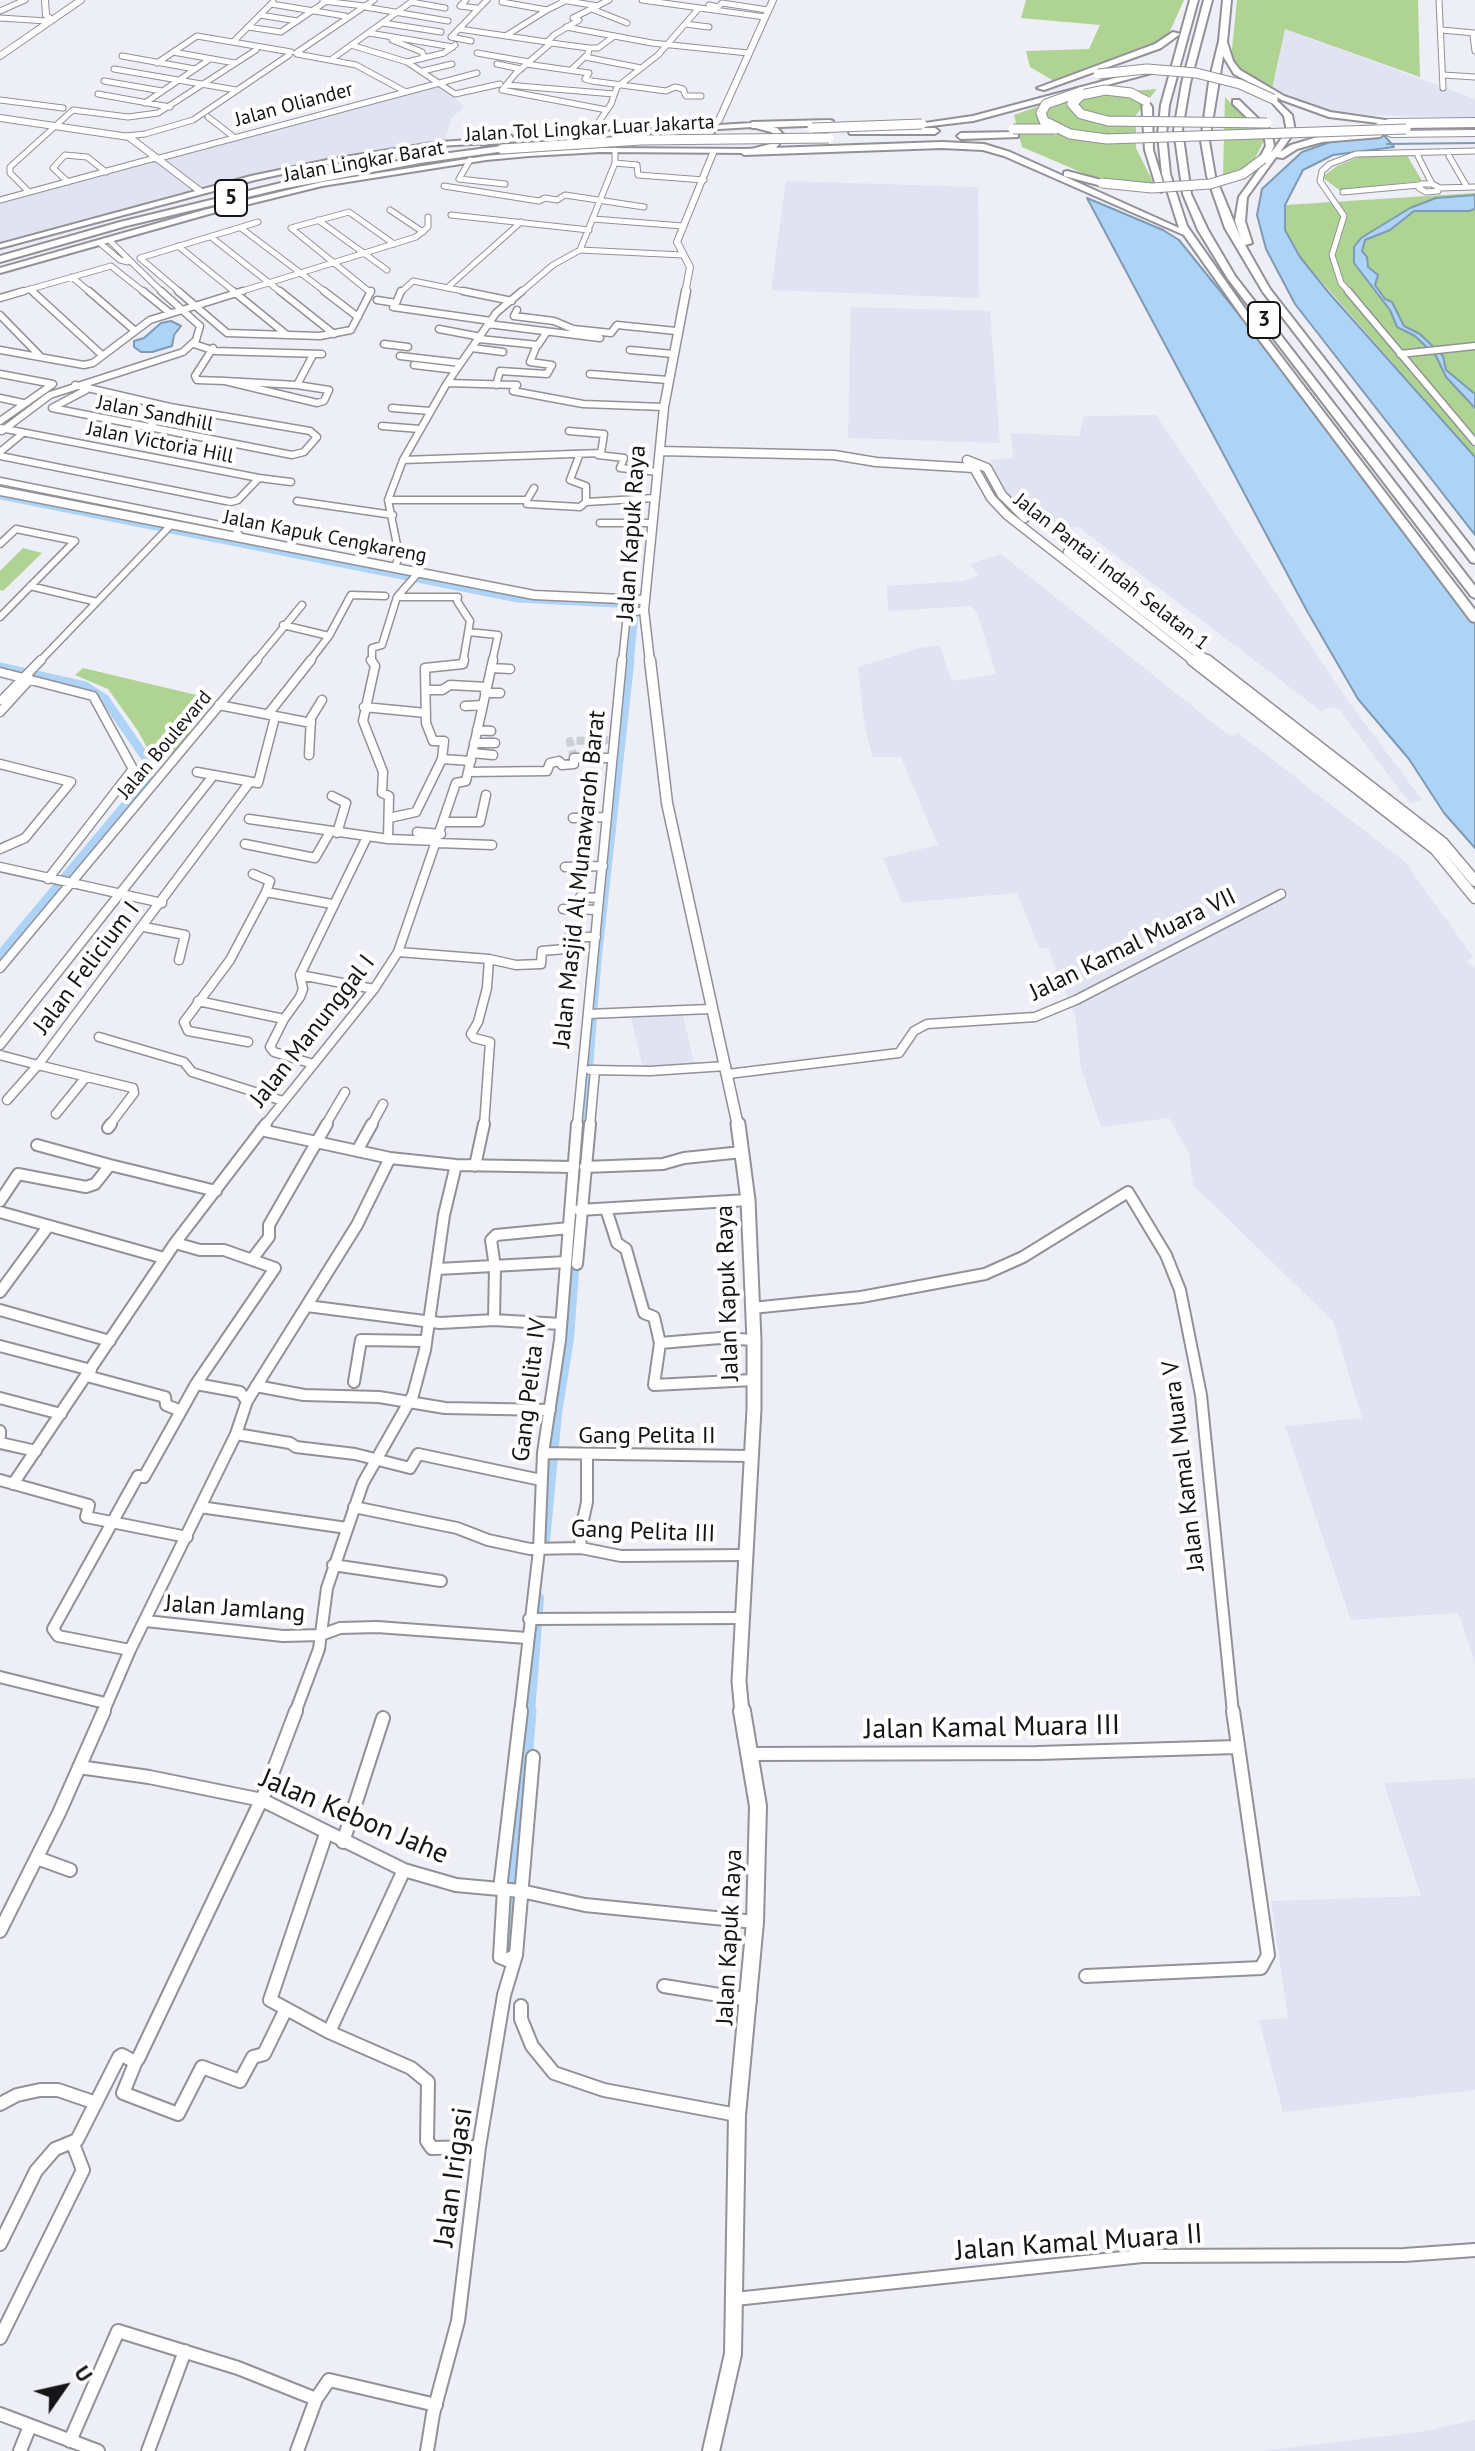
<!DOCTYPE html>
<html>
<head>
<meta charset="utf-8">
<style>
	body { margin:0 }
	#map { position:relative; width:1475px; height:2451px; overflow:hidden; background:#eeeef6; font-family:"PT Sans",sans-serif }
	canvas { display:block }
	.north { position:absolute; left:24px; top:2347px; width:80px; height:80px; -webkit-text-stroke:6px #fff; paint-order:stroke; rotate:56deg; font-size:22px; font-weight:700; line-height:32px; text-align:center; color:#141517 }
	.north::after { content:''; display:block; margin:auto; width:28px; height:36px; background:#141517; clip-path:polygon(50% 0,100% 100%,50% 72%,0 100%) }
</style>
</head>
<body>
<div id="map">
<canvas width="1475" height="2451"></canvas>
<div class="north">U</div>
</div>
<script>
const ctx = document.querySelector('canvas').getContext('2d');
ctx.lineJoin = 'round';
function fillPath(path, color) { ctx.fillStyle = color; ctx.fill(path, 'evenodd'); }
const poly = rows => new Path2D(rows.map(r => 'M' + r).join(''));
function trace(path, color, width, dash) { ctx.strokeStyle = color; ctx.lineWidth = width; ctx.lineCap = dash ? 'butt' : 'round'; ctx.setLineDash(dash || []); ctx.stroke(path); }
function drawText(font, color, halo, rows, align = 'center') {
  ctx.font = font + ' "PT Sans",sans-serif'; ctx.lineWidth = 8; ctx.setLineDash([]); ctx.textBaseline = 'middle'; ctx.strokeStyle = halo; ctx.fillStyle = color; for (const [text, x, y, turn = 0] of rows) {
    ctx.save(); ctx.translate(x, y); ctx.rotate((+turn || 0) * Math.PI / 180); ctx.textAlign = isNaN(turn) ? turn : align; if (halo) ctx.strokeText(text, 0, 0); ctx.fillText(text, 0, 0); ctx.restore();
  }
}
fillPath(poly([
	[1285,29,1475,99,1475,118,1336,114,1272,89],
	[438,86,465,106,452,118,445,140,333,158,272,171,176,194,0,244,0,202],
	[786,181,978,187,979,298,771,290],
	[851,307,990,311,1000,443,848,438],
	[1156,415,1348,701,1422,800,1410,803,1339,709,1331,707,1321,711,1077,526,1052,532,1012,501,990,460,1013,458,1011,433,1079,436,1084,416],
	[1001,554,1231,737,1238,733,1405,862,1473,957,1467,961,1475,968,1475,1662,1458,1613,1351,1620,1285,1426,1362,1418,1333,1321,1193,1185,1189,1153,1169,1118,1101,1127,1081,1068,1075,1016,1048,948,1039,948,1017,893,902,903,883,858,938,845,901,757,873,757,865,728,858,667,923,647,940,646,952,681,996,674,977,612,971,606,888,611,887,586,964,581,979,575,969,564],
	[682,1011,694,1063,643,1068,631,1018],
	[1475,1778,1475,2090,1283,2112,1259,2020,1288,2018,1271,1901,1421,1896,1384,1783],
	[1475,2420,1475,2451,1263,2451,1426,2431]
]), '#e2e3f2');
fillPath(poly([
	[1026,0,1184,0,1166,40,1054,81,1030,67,1026,51,1089,49,1100,25,1021,18],
	[1237,0,1418,0,1420,77,1285,29,1272,89,1241,71,1231,58],
	[1157,89,1136,115,1136,148,1155,186,1090,176,1022,147,1014,115,1070,95],
	[1225,97,1265,138,1252,165,1223,176],
	[1404,150,1422,181,1339,190,1322,177,1337,166,1359,157],
	[1475,193,1475,457,1300,257,1285,230,1284,217,1285,205],
	[23,548,42,553,3,591,0,590,0,571],
	[83,668,213,699,205,713,198,714,185,730,191,732,172,755,167,751,151,755,138,731,108,689,75,675]
]), '#aed393');
const water = poly([
	[1384,135,1394,147,1333,155,1303,170,1285,205,1285,230,1300,257,1329,293,1475,457,1475,535,1295,304,1266,249,1257,215,1262,189,1302,152,1336,140,1384,135],
	[1475,195,1475,209,1469,211,1414,211,1390,230,1365,240,1362,251,1367,257,1368,267,1378,275,1375,285,1385,299,1392,302,1404,326,1420,334,1443,356,1446,370,1475,394,1475,408,1446,377,1436,356,1415,336,1397,327,1390,310,1354,263,1354,247,1361,238,1410,208,1436,198,1475,195],
	[1087,198,1163,230,1179,240,1287,374,1475,621,1475,848,1444,813,1409,759,1358,699,1307,611,1087,198],
	[171,321,181,326,174,335,172,346,152,352,141,352,134,347,134,341,144,338,161,323,171,321]
]);
fillPath(water, '#add3f6');
trace(water, '#7f9ab3', 2);
trace(poly([
	[1387,144,1475,143]
]), '#7f9ab3', 2);
trace(poly([
	[0,496,518,599,636,605,630,662]
]), '#add3f6', 7);
trace(poly([
	[0,667,85,686,105,699,147,760,148,778,0,955],
	[584,1126,597,960,630,660]
]), '#add3f6', 9);
trace(poly([
	[544,1541,556,1413,568,1338,584,1124],
	[529,1713,538,1598]
]), '#add3f6', 12);
trace(poly([
	[509,1956,529,1711]
]), '#add3f6', 15);
trace(poly([
	[574,758,570,741,613,740]
]), '#cdcdd5', 8, [8, 4]);
const streetFar4 = poly([
	[466,0,460,6,476,8],
	[562,0,598,6],
	[642,0,765,17],
	[1439,0,1443,88],
	[323,1,364,6],
	[411,2,445,8],
	[502,2,547,10,565,1],
	[271,4,345,16],
	[709,5,718,7,722,3,768,10],
	[365,7,448,21],
	[592,9,627,23],
	[0,11,25,0],
	[260,15,297,21],
	[0,18,47,21],
	[383,23,441,32],
	[685,24,709,27],
	[248,27,281,32,328,0],
	[566,27,652,43,748,53],
	[459,29,547,42],
	[1441,30,1475,33],
	[369,33,453,47],
	[507,35,547,10],
	[1473,36,1475,51],
	[392,40,422,52,424,58],
	[471,41,451,37,487,0],
	[233,42,273,2],
	[551,43,589,48],
	[351,45,407,62,455,94,500,84],
	[173,52,235,63],
	[296,53,374,0],
	[477,53,529,62],
	[297,54,356,65,406,92],
	[122,56,195,69],
	[585,57,641,68],
	[332,59,414,0],
	[407,62,444,53,455,45],
	[157,63,197,36,291,52],
	[497,64,521,69],
	[526,64,589,73,585,79,592,81,666,91,675,87,683,89,686,96,701,96],
	[114,69,236,90],
	[572,69,588,54,589,48,598,48,613,37],
	[423,71,452,64],
	[1443,75,1475,77],
	[104,81,162,91],
	[507,85,614,94],
	[98,94,170,107],
	[0,100,63,108],
	[145,103,210,59],
	[607,110,502,90,516,73,551,43,547,42,554,35,579,20,573,18,609,0],
	[208,117,235,138],
	[591,133,611,104,617,87,658,55,699,8],
	[126,136,145,134,193,120,289,55],
	[1418,156,1432,184],
	[1449,156,1467,187],
	[156,159,477,73],
	[470,160,459,179,505,184],
	[615,163,637,165,638,175,704,180],
	[68,182,53,168,65,155,87,157,106,172],
	[1421,184,1432,184,1438,187,1438,191,1426,192,1419,188,1421,184],
	[444,186,539,201,545,198,557,200,565,195,644,207],
	[1439,188,1475,187],
	[29,192,10,173,10,167,73,110,128,117,158,113,256,50],
	[1343,192,1419,185],
	[0,200,155,158],
	[390,210,423,232],
	[451,215,589,230],
	[593,219,683,226],
	[318,220,387,270],
	[241,228,327,293],
	[211,237,282,293],
	[109,240,163,293],
	[100,243,120,260,128,262],
	[178,246,236,293],
	[580,250,683,255],
	[72,277,91,293],
	[447,288,521,222],
	[30,289,34,293],
	[17,293,111,266,145,293],
	[181,293,140,258,258,222],
	[236,293,416,237,428,227,428,217],
	[371,293,291,228,349,212,394,244],
	[400,293,413,281,473,293],
	[520,293,553,265,580,250,615,163,615,150],
	[1350,293,1341,283,1332,255,1344,216,1320,181,1322,171,1330,164,1356,154,1475,151]
]);
const streetFar3 = poly([
	[32,291,102,355],
	[89,291,134,330],
	[143,291,170,313],
	[178,291,227,333,320,336,351,330,371,291],
	[233,291,287,335],
	[280,291,334,334],
	[324,291,358,317],
	[463,291,512,301],
	[1348,291,1475,442],
	[0,298,24,291],
	[377,300,396,303,393,307,491,321],
	[396,303,401,291],
	[517,310,514,316,554,321,573,329,611,333,617,325,676,331],
	[0,315,41,357],
	[488,324,600,338],
	[439,329,481,337],
	[479,339,538,345,546,333],
	[194,344,215,351,322,354],
	[384,344,408,347],
	[213,348,195,376,197,380,225,381],
	[472,348,503,352],
	[0,350,84,365,93,363,150,320,243,291],
	[630,350,673,354],
	[1400,354,1475,346],
	[400,356,461,363],
	[414,365,456,370],
	[0,374,53,384,0,421],
	[590,374,668,380],
	[225,381,297,385,329,390,324,401,317,403,225,381],
	[447,383,517,385,513,391,583,404,664,407],
	[75,385,170,407,310,431,317,437,304,452,292,455,52,408,86,390],
	[297,385,313,355],
	[496,385,500,371,547,374,552,365,530,362,537,345],
	[0,398,23,403],
	[392,408,430,411],
	[382,426,420,429],
	[0,428,259,478,238,500,231,502,0,456],
	[147,429,170,407],
	[2,431,50,395,183,352,196,340,200,326,161,291],
	[0,452,23,433],
	[598,455,624,458,620,468,658,472],
	[579,456,570,480,586,486,586,502],
	[403,460,601,453,604,434,569,431],
	[259,478,291,482],
	[0,481,235,528,241,538],
	[388,500,527,500,527,504,580,507,586,502,655,498],
	[527,500,534,488],
	[297,501,393,515],
	[600,523,652,523],
	[0,544,16,529,75,541],
	[395,568,399,555,388,500,403,460,447,383,496,313,522,291],
	[30,586,97,602],
	[397,597,418,573],
	[458,597,457,601,470,621,463,662],
	[0,617,75,541],
	[283,625,329,636,309,662],
	[468,632,498,635,492,662],
	[329,636,351,595,385,596],
	[39,662,170,526],
	[255,662,302,605],
	[372,662,372,648,382,645,397,597,458,597],
	[622,662,627,614,644,610]
]);
const streetFar2 = poly([
	[491,668,510,669],
	[0,672,93,696,133,769,48,879],
	[426,690,442,690,450,685,487,687],
	[485,693,500,693],
	[2,700,41,660],
	[219,705,311,723],
	[465,706,483,705],
	[364,707,426,713],
	[0,712,30,679],
	[269,713,311,660],
	[477,730,491,731],
	[474,743,495,743],
	[472,753,493,755],
	[309,755,311,718,322,700],
	[442,759,471,761],
	[0,764,71,782,25,838,0,849],
	[197,772,258,783,275,717],
	[468,772,547,771,550,763,559,761,562,765,574,764,574,758,611,758],
	[332,796,346,803,337,833],
	[389,818,416,812,442,759,444,741,433,741,426,723,425,668,463,664,464,660],
	[573,818,607,817],
	[249,819,388,839,389,796,382,793,383,772,363,721,375,666,371,660],
	[444,822,480,822,486,795],
	[417,832,441,834],
	[388,839,438,841],
	[438,843,492,845],
	[245,844,315,858,330,832],
	[0,867,162,903],
	[565,867,603,866],
	[253,874,270,881,266,892],
	[580,897,599,898],
	[563,909,598,910],
	[144,927,185,935,179,960],
	[398,952,489,959,487,988,478,1022,471,1034,474,1038,490,1042,484,1126],
	[489,959,516,965,541,964,542,951,565,949,569,937,596,937],
	[0,968,257,660],
	[300,975,367,837],
	[300,975,303,989,300,997,284,1019,270,1047,274,1052,313,1064],
	[300,975,374,989],
	[198,1001,284,1019],
	[588,1014,710,1009],
	[99,1037,184,1062,192,1072,283,1101],
	[248,1042,188,1031,184,1022,230,960,266,892,332,904],
	[0,1045,213,776],
	[0,1055,38,1065,249,783],
	[590,1070,650,1071,726,1066],
	[728,1074,899,1053,914,1031,927,1024,1035,1017,1076,1000,1281,894],
	[7,1100,38,1065,133,1088,134,1093,109,1126],
	[56,1114,86,1077],
	[264,1126,374,989,398,952,456,783,466,781,493,660],
	[325,1126,345,1092],
	[371,1126,383,1104],
	[577,1126,622,660],
	[590,1126,595,1070]
]);
const streetFar1 = poly([
	[108,1128,111,1124],
	[261,1130,390,1158,456,1165,574,1167],
	[37,1145,110,1165],
	[357,1151,372,1124],
	[475,1166,484,1124],
	[585,1167,663,1164,684,1158,742,1152],
	[0,1201,18,1174,86,1187,95,1184,110,1165,216,1191],
	[606,1209,617,1243,626,1249,644,1313,654,1317,660,1343,654,1385,753,1380],
	[579,1210,748,1200],
	[0,1212,164,1258],
	[175,1243,200,1250,224,1250,275,1268,196,1384],
	[253,1258,269,1237,269,1225,327,1124],
	[577,1264,590,1124],
	[438,1269,566,1262],
	[0,1292,47,1228],
	[307,1306,440,1323,494,1320,561,1324],
	[752,1308,861,1297,985,1274,1023,1257,1128,1192,1166,1255,1180,1290,1201,1395,1233,1713],
	[0,1310,110,1341],
	[494,1320,495,1267,491,1240,496,1235,569,1228],
	[660,1343,720,1338,754,1340],
	[0,1346,91,1370],
	[87,1376,165,1397,166,1405,181,1411,196,1384,240,1392,247,1401],
	[354,1382,361,1340,426,1341],
	[256,1386,304,1395,379,1397,445,1408,550,1410],
	[0,1398,61,1414],
	[0,1431,0,1436],
	[236,1434,290,1443,296,1447,355,1454,410,1468,418,1454,541,1480],
	[0,1443,36,1451],
	[543,1453,750,1456],
	[0,1480,89,1505,86,1517,187,1537],
	[13,1484,175,1243,266,1124],
	[200,1507,347,1528],
	[354,1507,457,1528,488,1540,530,1549,581,1548,621,1556,746,1555],
	[581,1548,580,1534,587,1502,587,1456],
	[333,1565,441,1581],
	[529,1619,742,1618],
	[146,1621,283,1636,321,1635,340,1628,377,1627,527,1638],
	[130,1650,58,1636,53,1629,138,1476,144,1477,181,1411],
	[0,1677,105,1703],
	[103,1713,130,1650,236,1434,247,1401,357,1225,390,1158],
	[295,1713,319,1649,327,1588,363,1483,413,1395,425,1350,444,1215,456,1165],
	[520,1713,539,1550,543,1453,560,1340,577,1124]
]);
const street = poly([
	[749,1754,1038,1753,1237,1747],
	[79,1767,149,1777,262,1800,404,1870,456,1885,521,1891,585,1905,755,1922],
	[326,1834,270,2000,329,2032,411,2068,428,2082,427,2141,432,2148,479,2147],
	[343,1842,383,1718],
	[37,1858,70,1870],
	[500,1889,521,1711],
	[504,1889,500,1957,507,1960,516,1955],
	[0,1931,59,1813,104,1711],
	[1086,1976,1261,1968,1268,1955,1233,1711],
	[664,1986,750,2000],
	[521,2006,521,2019,532,2046,554,2073,604,2090,737,2115],
	[329,2032,404,1870],
	[136,2061,123,2093,178,2114,202,2067,240,2081,253,2057,264,2054,286,2009],
	[0,2104,17,2095,40,2090,58,2090,96,2103],
	[0,2244,36,2171,55,2149,77,2140,119,2057,122,2055,133,2061,138,2059,266,1790,296,1711],
	[735,2299,1142,2256,1404,2255,1475,2250],
	[0,2338,83,2170,73,2144],
	[0,2414,98,2451],
	[70,2441,118,2331,238,2368,316,2399],
	[20,2451,30,2426],
	[148,2451,185,2351],
	[297,2451,316,2399,329,2380,436,2405],
	[427,2451,433,2414,458,2321,479,2147,504,1995,516,1955,533,1757]
]);
const secondaryFar4 = poly([
	[45,0,46,15,50,19],
	[0,56,81,0],
	[0,118,129,137,200,191],
	[1475,121,1389,122,1376,127,1392,134,1475,133],
	[712,126,719,120,773,0],
	[685,293,690,267,677,242,713,153]
]);
const secondaryFar3 = poly([
	[660,451,834,455,876,462,974,468,991,498,1007,515,1195,662],
	[967,460,987,468,1002,495,1025,518],
	[0,491,534,595,644,600],
	[1068,552,1209,662],
	[650,662,644,610,664,407,686,291]
]);
const secondaryFar2 = poly([
	[650,660,667,803,738,1126],
	[1192,660,1435,849,1475,898],
	[1207,660,1443,843,1475,881]
]);
const secondaryFar1 = poly([
	[738,1124,748,1200,754,1340,754,1409,739,1681,742,1713]
]);
const secondary = poly([
	[711,2451,733,2354,737,2115,755,1922,758,1806,742,1711]
]);
const primary = poly([
	[752,123,777,128,785,136,776,148,752,153,600,152,529,156,486,160,322,186,209,214,0,273,0,268,204,210,322,182,486,156,529,152,600,148,752,149,770,144,777,136,771,132,752,127,439,146,332,163,255,180,0,248,0,244,251,176,332,159,439,142,752,123]
]);
const highway = poly([
	[1190,0,1198,0,1169,105,1166,135,1170,174,1187,226,1248,313,1475,610,1475,622,1471,621,1242,317,1184,235,1004,156,983,150,942,148,744,155,740,152,744,149,942,142,984,144,1010,152,1179,228,1162,174,1158,135,1161,105,1190,0],
	[1204,0,1212,0,1190,83,1182,130,1191,194,1208,230,1235,276,1475,586,1475,598,1471,596,1228,279,1198,230,1183,194,1174,130,1182,83,1204,0],
	[1223,0,1231,0,1227,42,1233,61,1240,70,1284,96,1330,112,1399,122,1395,125,1329,117,1282,100,1234,74,1223,56,1209,141,1215,176,1241,239,1235,221,1239,197,1265,161,1259,159,1266,146,1264,134,1233,104,1233,100,1239,100,1271,131,1274,146,1271,153,1287,131,1284,116,1269,99,1273,97,1292,115,1295,131,1280,152,1291,145,1321,136,1380,131,1384,134,1380,137,1322,142,1297,149,1283,158,1276,157,1247,197,1245,221,1252,243,1245,245,1270,289,1475,552,1475,563,1471,562,1263,292,1225,228,1207,176,1201,141,1209,82,1219,41,1223,0],
	[1173,32,1180,34,1161,48,1044,90,1037,88,1155,44,1173,32],
	[1156,67,1159,71,973,121,922,127,918,124,973,116,1156,67],
	[1146,99,1152,107,1153,150,1165,189,1161,192,1157,189,1145,150,1142,101,1146,99],
	[830,120,833,121,833,125,752,128,748,125,752,122,830,120],
	[1475,121,1475,127,1404,128,1400,125,1404,122,1475,121],
	[853,129,935,128,939,131,935,134,850,134,849,132,853,129],
	[658,131,710,130,714,133,710,136,655,136,654,134,658,131],
	[1015,132,1018,133,1018,137,961,139,957,136,961,133,1015,132],
	[509,135,512,136,512,140,482,145,478,142,509,135],
	[502,146,505,147,505,151,420,163,281,189,126,226,0,262,0,256,120,222,281,183,420,157,502,146],
	[1067,171,1105,181,1106,183,1102,186,1064,176,1064,172,1067,171]
]);
trace(streetFar4, '#919198', 7);
trace(streetFar3, '#919198', 9);
trace(streetFar2, '#919198', 11);
trace(streetFar1, '#919198', 14);
trace(street, '#919198', 16);
trace(secondaryFar4, '#919198', 8);
trace(secondaryFar3, '#919198', 11);
trace(secondaryFar2, '#919198', 13);
trace(secondaryFar1, '#919198', 17);
trace(secondary, '#919198', 20);
trace(primary, '#919198', 4);
trace(highway, '#919198', 4);
trace(streetFar4, '#fff', 5);
trace(streetFar3, '#fff', 6);
trace(streetFar2, '#fff', 8);
trace(streetFar1, '#fff', 10);
trace(street, '#fff', 12);
trace(secondaryFar4, '#fff', 6);
trace(secondaryFar3, '#fff', 8);
trace(secondaryFar2, '#fff', 10);
trace(secondaryFar1, '#fff', 13);
trace(secondary, '#fff', 16);
fillPath(primary, '#fff');
fillPath(highway, '#fff');
const highwayBridge = poly([
	[1098,74,1147,69,1196,73,1240,84,1273,99],
	[1080,92,1046,104,1041,113,1044,121,1070,134,1107,139,1406,129],
	[1146,101,1131,93,1105,90,1081,95,1072,104,1081,114,1108,121,1267,123],
	[812,128,922,124],
	[1013,129,1055,129],
	[502,149,641,140,829,138],
	[1102,183,1152,188,1210,184,1243,174,1263,159]
]);
trace(highwayBridge, '#919198', 11, []);
trace(highwayBridge, '#fff', 9);
drawText('20px', '#141517', '#fff', [
	["Jalan Oliander",294,105,-15],
	["Jalan Tol Lingkar Luar Jakarta",590,129,-3],
	["Jalan Lingkar Barat",364,162,-10],
	["Jalan Sandhill",155,414,11],
	["Jalan Victoria Hill",160,443,11],
	["Jalan Kapuk Cengkareng",325,537,11],
	["Jalan Pantai Indah Selatan 1",1111,572,38],
	["Jalan Boulevard",165,745,-50]
]);
for (const [x, y, w] of [
	[231,198,32],
	[1264,320,32]
]) { const box = new Path2D(); box.roundRect(x - w / 2, y - 18, w, 36, 6); ctx.fillStyle = '#fff'; ctx.fill(box); trace(box, '#141517', 2); }
drawText('bold 22px', '#141517', null, [
	["5",231,198],
	["3",1264,320]
]);
drawText('24px', '#141517', '#fff', [
	["Jalan Kapuk Raya",632,533,-86],
	["Jalan Masjid Al Munawaroh Barat",580,879,-84],
	["Jalan Kamal Muara VII",1133,945,-26],
	["Jalan Felicium I",87,968,-53],
	["Jalan Manunggal I",313,1031,-52],
	["Jalan Kapuk Raya",728,1293,-92],
	["Gang Pelita IV",530,1390,-83],
	["Gang Pelita II",647,1436],
	["Jalan Kamal Muara V",1184,1466,-97],
	["Gang Pelita III",643,1532,2],
	["Jalan Jamlang",235,1609,4],
	["Jalan Kapuk Raya",730,1937,-87]
]);
drawText('28px', '#141517', '#fff', [
	["Jalan Kamal Muara III",992,1728,-1],
	["Jalan Kebon Jahe",354,1817,23],
	["Jalan Irigasi",454,2177,-82],
	["Jalan Kamal Muara II",1079,2243,-4]
]);
</script>
</body>
</html>
